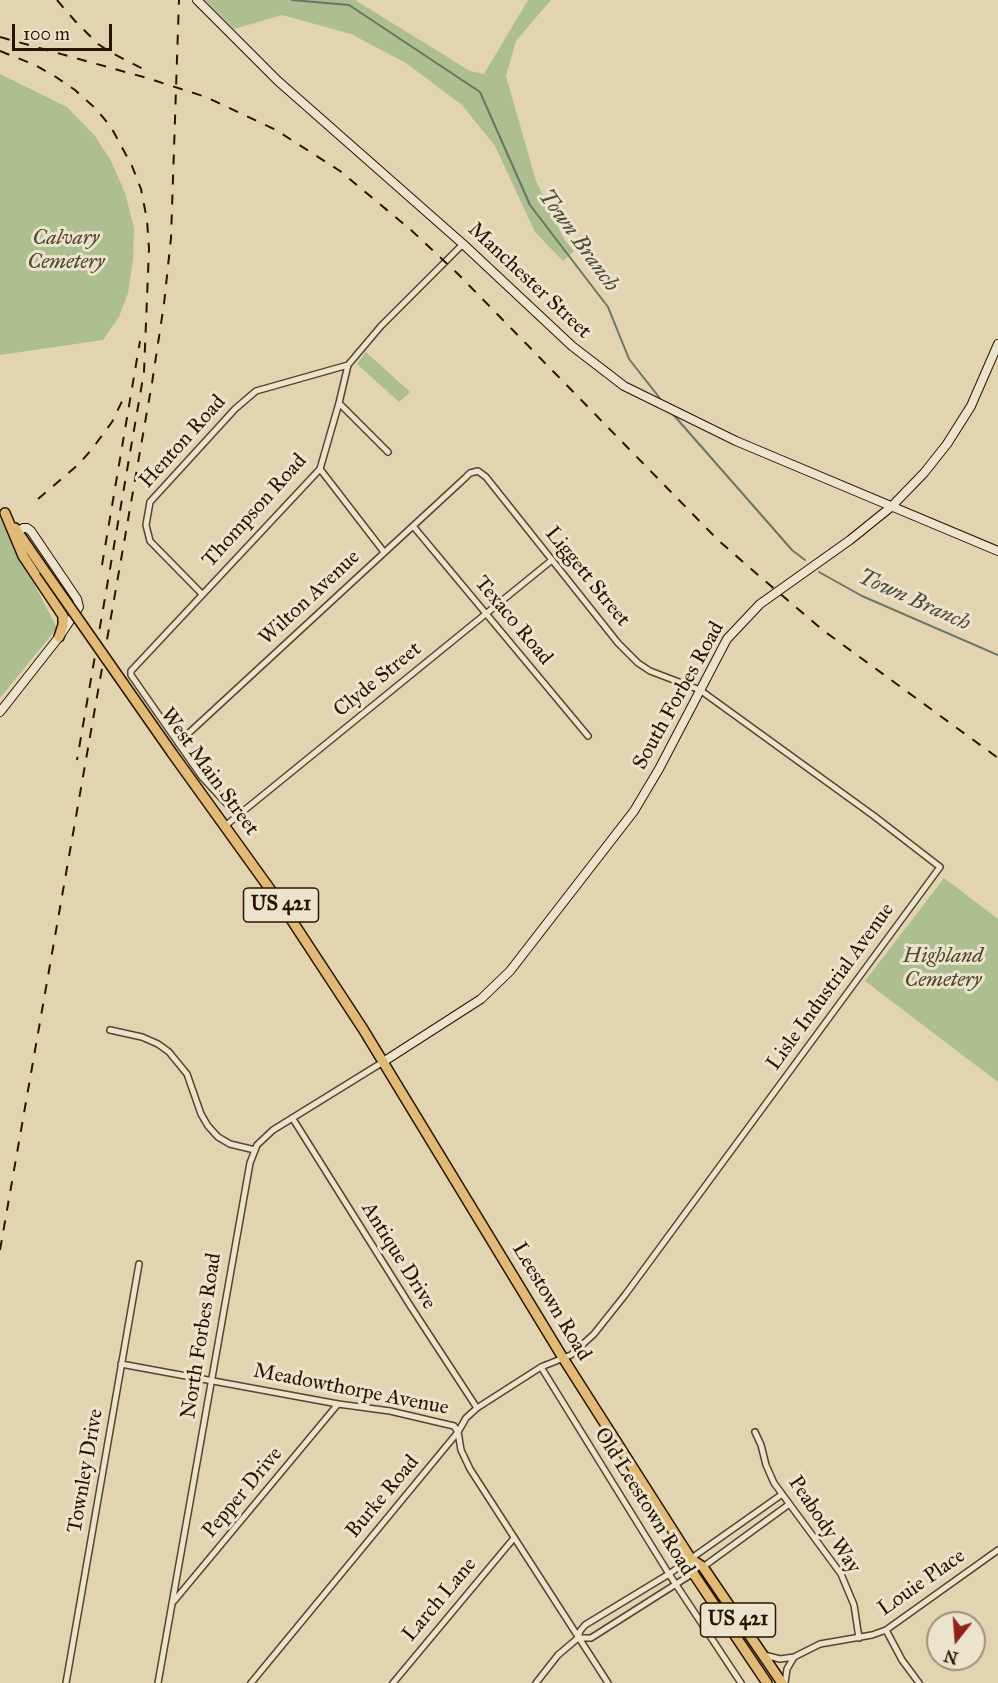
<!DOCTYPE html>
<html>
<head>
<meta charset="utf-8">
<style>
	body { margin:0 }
	#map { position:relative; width:998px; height:1683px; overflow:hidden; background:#e2d4b0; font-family:"IM FELL Great Primer",serif }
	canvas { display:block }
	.north { position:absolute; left:926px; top:1611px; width:60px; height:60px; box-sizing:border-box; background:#ece3cc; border:2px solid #9e907a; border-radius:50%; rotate:197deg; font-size:16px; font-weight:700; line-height:24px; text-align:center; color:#281400 }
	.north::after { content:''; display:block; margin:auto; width:21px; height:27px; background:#8f2418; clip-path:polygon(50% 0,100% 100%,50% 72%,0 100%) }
	.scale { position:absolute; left:12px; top:24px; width:100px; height:27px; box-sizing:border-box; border:3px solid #281400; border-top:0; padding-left:8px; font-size:18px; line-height:21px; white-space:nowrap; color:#281400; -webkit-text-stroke:4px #ece3cc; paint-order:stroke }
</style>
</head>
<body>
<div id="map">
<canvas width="998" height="1683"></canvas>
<div class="north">N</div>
<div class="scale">100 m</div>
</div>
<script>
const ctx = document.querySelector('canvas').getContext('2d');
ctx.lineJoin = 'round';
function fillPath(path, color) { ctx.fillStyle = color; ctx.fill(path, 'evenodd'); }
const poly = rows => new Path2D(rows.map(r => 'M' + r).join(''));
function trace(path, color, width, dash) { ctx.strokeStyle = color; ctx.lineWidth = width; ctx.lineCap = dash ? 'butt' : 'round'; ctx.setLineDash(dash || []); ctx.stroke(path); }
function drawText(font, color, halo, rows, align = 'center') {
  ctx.font = font + ' "IM FELL Great Primer",serif'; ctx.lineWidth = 6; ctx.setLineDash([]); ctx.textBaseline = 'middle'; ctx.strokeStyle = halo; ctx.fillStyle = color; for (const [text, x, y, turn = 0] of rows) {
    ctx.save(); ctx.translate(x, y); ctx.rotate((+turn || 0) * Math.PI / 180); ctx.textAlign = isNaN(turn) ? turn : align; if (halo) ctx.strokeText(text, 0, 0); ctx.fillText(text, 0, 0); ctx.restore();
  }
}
fillPath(poly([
	[205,0,355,0,470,71,484,74,528,0,551,0,516,41,506,76,536,181,564,239,574,251,563,261,535,232,495,146,462,105,406,63,351,34,282,15,234,29],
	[0,74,67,107,95,136,111,161,125,193,134,228,133,259,128,293,119,317,103,340,0,355],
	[366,352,410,392,399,402,357,364],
	[0,518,57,628,0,698],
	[944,878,998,919,998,1082,865,981]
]), '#adbe90');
trace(poly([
	[292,0,349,5,480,92,530,205,608,307,629,359,662,401],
	[671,412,792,550,805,560],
	[819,572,862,596,998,655]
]), '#697665', 2);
const street = poly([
	[339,403,388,452],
	[320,469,384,552],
	[413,526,588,736],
	[202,594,150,541,146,525,150,502,235,409,256,391,348,365],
	[178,743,465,478,470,473,478,471,486,477,618,643,638,663,650,671,700,690,874,816,940,867,625,1295,594,1334,571,1355,541,1367,477,1408,466,1418,458,1432,251,1683],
	[238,816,202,777,131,675,131,671,320,469,339,403,348,365,381,326,463,244],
	[225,826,552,560],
	[110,1030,142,1037,158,1044,169,1052,187,1074,201,1114,208,1126,218,1137,230,1144,255,1150],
	[293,1119,411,1307,477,1408],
	[121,1364,338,1404,390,1411,454,1426,458,1432,461,1450,470,1469,608,1683],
	[541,1367,669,1574,741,1683],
	[755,1432,761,1445,766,1465,774,1483,841,1574,854,1605,859,1638],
	[703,1567,788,1505],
	[174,1601,338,1404],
	[886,1630,902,1660,919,1683],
	[578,1638,591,1638,695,1572],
	[764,1655,780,1659,794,1657,820,1644,872,1635,886,1630,998,1550],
	[66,1683,139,1264],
	[158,1683,250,1163,257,1145,273,1130,383,1062],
	[393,1683,514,1538],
	[536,1683,558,1655,578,1638,580,1631,585,1625,669,1574,781,1495],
	[785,1683,787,1669,794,1657]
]);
const secondary = poly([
	[197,0,278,81,463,244,572,346,624,386,736,441,998,551],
	[0,712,59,637,79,607,77,599,31,531,27,528,23,528,18,532],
	[383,1062,481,999,510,971,634,811,659,769,727,639,760,604,850,540,891,507,924,473,947,444,971,406,998,344]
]);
const primary = poly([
	[5,513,23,556,63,616,63,625,59,637],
	[15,528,44,570],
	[172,753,285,910,363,1029,563,1358,691,1559,693,1573,767,1683],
	[691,1559,703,1567,782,1683]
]);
trace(street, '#56442c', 8);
trace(secondary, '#281400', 10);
trace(primary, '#281400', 12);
trace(street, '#ece3cc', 5);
trace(secondary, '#ece3cc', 8);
trace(primary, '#e1ba78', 9);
trace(poly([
	[57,0,75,21,98,44,110,52,145,70],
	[0,37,147,78,206,97,276,130,340,171,411,230,458,274,718,540,758,575,824,631,998,758],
	[0,51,35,65,56,77,75,90,96,109,111,127,132,166,141,189,147,220,149,249,144,372,77,760],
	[38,499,79,464,92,449,112,422,126,393],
	[102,565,140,341],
	[0,1250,152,383,164,304,171,238,179,0]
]), '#281400', 2, [10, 10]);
const primaryBridge = poly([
	[44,570,172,753]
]);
trace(primaryBridge, '#281400', 12, []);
trace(primaryBridge, '#e1ba78', 9);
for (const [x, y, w] of [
	[281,905,75],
	[738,1620,75]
]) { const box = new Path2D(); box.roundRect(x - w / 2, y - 17, w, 34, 4.5); ctx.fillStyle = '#ece3cc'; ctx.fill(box); trace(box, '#281400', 1.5); }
drawText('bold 20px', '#281400', null, [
	["US 421",281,905],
	["US 421",738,1620]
]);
drawText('italic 21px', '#50472b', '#ece3cc', [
	["Calvary",66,239],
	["Cemetery",66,263],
	["Highland",943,957],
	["Cemetery",943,981]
]);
drawText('21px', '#281400', '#ece3cc', [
	["Manchester Street",529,281,43],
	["Henton Road",183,442,-48],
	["Thompson Road",255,511,-48],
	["Liggett Street",587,577,51],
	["Wilton Avenue",310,598,-43],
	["Texaco Road",513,621,50],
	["Clyde Street",378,680,-39],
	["South Forbes Road",679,696,-61],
	["West Main Street",209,772,54],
	["Lisle Industrial Avenue",831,987,-54],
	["Antique Drive",398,1256,58],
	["Leestown Road",551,1302,59],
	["North Forbes Road",202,1336,-81],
	["Meadowthorpe Avenue",351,1390,11],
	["Townley Drive",86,1471,-80],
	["Pepper Drive",243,1493,-50],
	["Burke Road",383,1497,-50],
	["Old Leestown Road",644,1502,58],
	["Peabody Way",824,1525,56],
	["Louie Place",922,1583,-35],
	["Larch Lane",440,1600,-50]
]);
drawText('italic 22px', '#4e4d3b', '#ece3cc', [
	["Town Branch",578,241,54],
	["Town Branch",914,601,24]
]);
</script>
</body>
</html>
